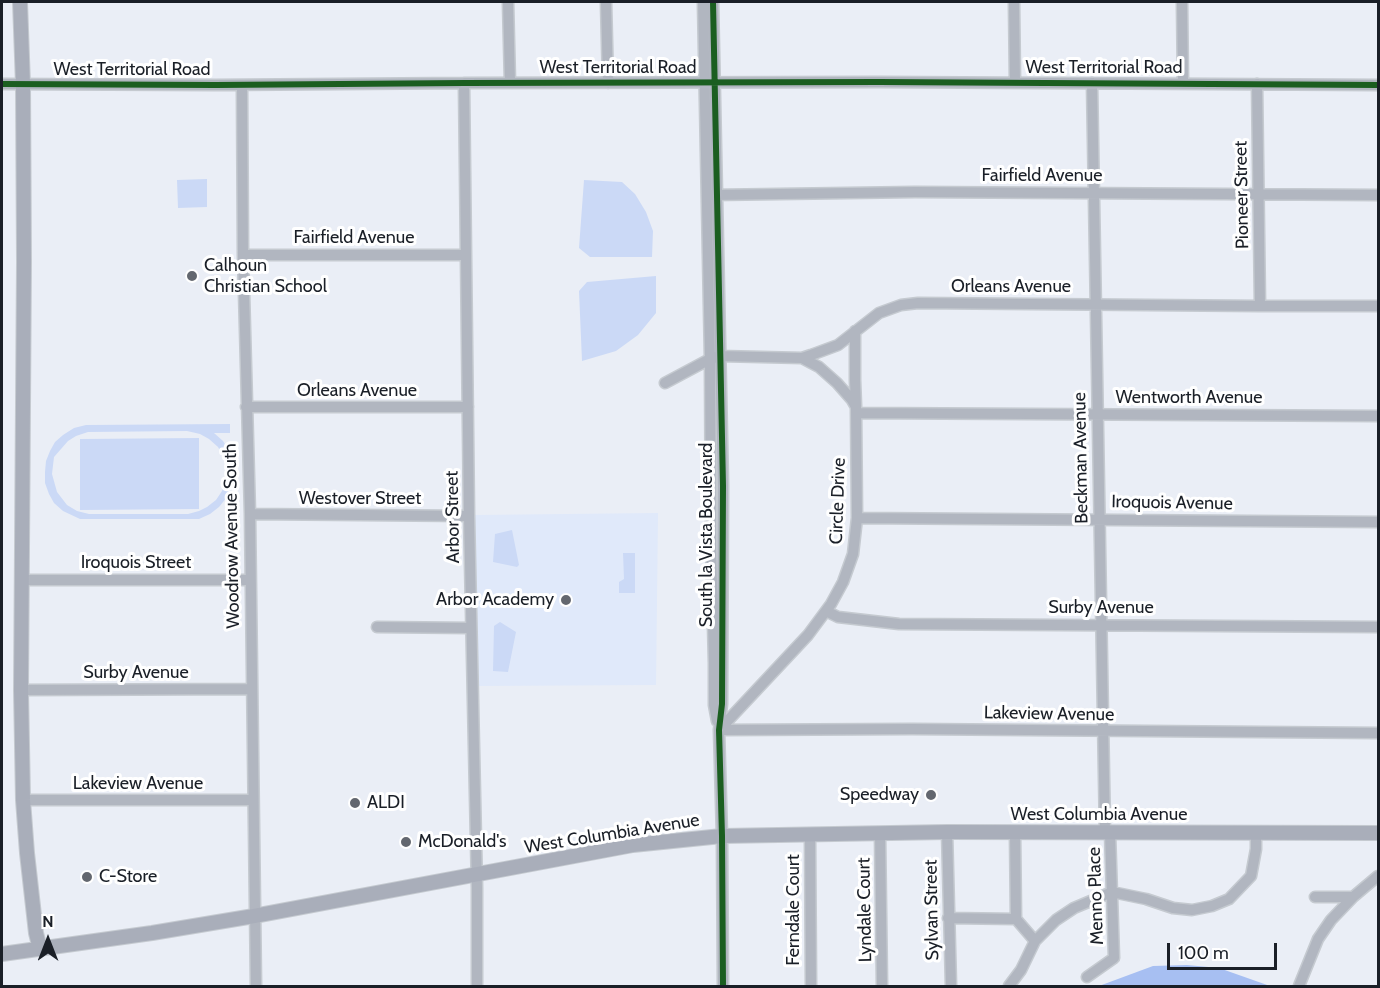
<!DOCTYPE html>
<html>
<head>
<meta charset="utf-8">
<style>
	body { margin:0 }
	#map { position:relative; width:1380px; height:988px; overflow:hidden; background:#eaeef6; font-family:Cabin,sans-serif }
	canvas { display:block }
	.frame { position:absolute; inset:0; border:3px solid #1a1f27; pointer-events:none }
	.north { position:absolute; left:18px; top:910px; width:60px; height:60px; -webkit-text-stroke:4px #fff; paint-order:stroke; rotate:0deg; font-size:16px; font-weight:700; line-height:24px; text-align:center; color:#1a1f27 }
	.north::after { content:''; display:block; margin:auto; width:21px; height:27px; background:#1a1f27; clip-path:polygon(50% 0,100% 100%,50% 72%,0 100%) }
	.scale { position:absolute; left:1167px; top:943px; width:110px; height:27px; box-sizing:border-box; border:3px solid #1a1f27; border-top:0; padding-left:8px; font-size:18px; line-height:21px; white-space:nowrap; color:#1a1f27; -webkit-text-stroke:4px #fff; paint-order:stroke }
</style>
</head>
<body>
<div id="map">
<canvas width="1380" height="988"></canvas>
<div class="frame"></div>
<div class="north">N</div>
<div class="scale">100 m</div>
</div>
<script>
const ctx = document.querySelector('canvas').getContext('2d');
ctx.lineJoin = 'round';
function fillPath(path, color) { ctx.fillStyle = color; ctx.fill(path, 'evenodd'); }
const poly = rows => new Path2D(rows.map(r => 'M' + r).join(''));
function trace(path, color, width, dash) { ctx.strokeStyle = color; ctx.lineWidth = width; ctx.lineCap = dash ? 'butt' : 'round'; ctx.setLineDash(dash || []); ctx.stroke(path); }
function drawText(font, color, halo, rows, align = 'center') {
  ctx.font = font + ' Cabin,sans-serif'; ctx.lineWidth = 6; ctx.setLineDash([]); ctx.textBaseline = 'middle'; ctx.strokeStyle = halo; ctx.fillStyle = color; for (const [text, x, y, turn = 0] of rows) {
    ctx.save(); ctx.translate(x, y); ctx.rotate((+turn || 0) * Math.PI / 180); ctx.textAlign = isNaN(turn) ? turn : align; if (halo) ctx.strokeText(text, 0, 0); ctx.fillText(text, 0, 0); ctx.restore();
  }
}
fillPath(poly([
	[658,513,656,685,476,686,474,515]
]), '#e0e9fa');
fillPath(poly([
	[207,179,207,207,178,208,177,180],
	[584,180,622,182,635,194,646,212,653,231,652,257,590,257,579,248],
	[656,276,656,313,638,335,616,351,582,361,579,291,587,282],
	[230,424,230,433,214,433,223,441,230,452,234,464,232,487,227,497,219,507,210,514,199,519,80,519,63,511,54,503,49,494,45,483,45,472,46,461,50,451,55,442,63,435,74,428,86,425],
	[187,431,200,434,209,439,218,447,224,458,226,468,226,479,222,491,216,500,207,507,199,511,188,514,89,514,77,511,67,505,57,492,52,474,54,457,68,441,76,436,88,432],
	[199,438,199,509,80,510,80,439],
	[512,530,519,565,517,567,493,562,495,534],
	[623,553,635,553,635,593,619,593,619,582,624,579],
	[500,622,516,632,508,672,493,671,494,626]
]), '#cbd9f6');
fillPath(poly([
	[1187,965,1219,968,1270,986,1099,986,1153,966]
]), '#a7bff2');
const minor = poly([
	[508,2,510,83],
	[606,2,608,83],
	[703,2,710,359,711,546,714,663,714,705,717,721],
	[713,2,723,486,722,704,719,730,722,836,723,986],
	[1014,2,1015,83],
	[1182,2,1183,84],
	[464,83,469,516,477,888,477,986],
	[1092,83,1105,833],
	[2,84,216,85,464,83,879,82,1378,85],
	[1257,84,1260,306],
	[242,85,243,255,250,514,256,986],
	[712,195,915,192,1378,195],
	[243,255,466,255],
	[855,331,855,380,856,406],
	[665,383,710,359,720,356,802,358,811,355,838,345,879,313,901,305,918,303,1260,306,1378,306],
	[246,407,468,407],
	[856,413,1378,416],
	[250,514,469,516],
	[857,518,1378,522],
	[22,580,250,580],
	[826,611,838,617,899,624,1378,627],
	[377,627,471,628],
	[21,690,251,689],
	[719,730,912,729,1378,733],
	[719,730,808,635,831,604,843,582,853,554,857,518,856,407,852,400,837,383,819,367,802,358],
	[23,800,253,800],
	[947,832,951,986],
	[1015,832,1016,919],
	[880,833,882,986],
	[810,834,811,986],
	[1315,897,1353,897],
	[948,918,1016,919,1035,941],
	[1087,977,1114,958,1110,833],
	[1009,986,1021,970,1035,941,1056,920,1074,908,1112,892,1146,899,1173,908,1192,910,1212,906,1229,899,1251,876,1256,849,1256,833],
	[1299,986,1318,939,1331,920,1353,897,1378,876]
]);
const major = poly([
	[20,2,23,85,24,262,21,690,23,800,27,853,36,933,40,949],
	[2,954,152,933,254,916,633,845,722,836,947,832,1378,833]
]);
trace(minor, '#c5cad0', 13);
trace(major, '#c5cad0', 16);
trace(minor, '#b1b6c0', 10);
trace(major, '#a9aeba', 14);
trace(poly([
	[713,2,723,486,722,704,719,730,722,836,723,986],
	[2,84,216,85,464,83,879,82,1378,85]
]), '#1b5e20', 6);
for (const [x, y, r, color] of [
	[192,276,6,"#63676f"],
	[566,600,6,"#63676f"],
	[931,795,6,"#63676f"],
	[355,803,6,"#63676f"],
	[406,842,6,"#63676f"],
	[87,877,6,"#63676f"]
]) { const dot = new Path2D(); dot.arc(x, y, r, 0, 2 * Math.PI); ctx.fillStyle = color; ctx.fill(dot); trace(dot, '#fff', 2); }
drawText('18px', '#1a1f27', '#fff', [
	["West Territorial Road",618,68],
	["West Territorial Road",1104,68],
	["West Territorial Road",132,70],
	["Fairfield Avenue",1042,176],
	["Pioneer Street",1242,195,-91],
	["Fairfield Avenue",354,238],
	["Orleans Avenue",1011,287],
	["Orleans Avenue",357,391],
	["Wentworth Avenue",1189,398],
	["Beckman Avenue",1081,458,-91],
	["Westover Street",360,499],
	["Circle Drive",838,501,-88],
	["Iroquois Avenue",1172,503,1],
	["Arbor Street",453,517,-91],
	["South la Vista Boulevard",707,535,-90],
	["Woodrow Avenue South",232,536,-91],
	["Iroquois Street",136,563],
	["Surby Avenue",1101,608],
	["Surby Avenue",136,673],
	["Lakeview Avenue",1049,714,1],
	["Lakeview Avenue",138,784],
	["West Columbia Avenue",1099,815],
	["West Columbia Avenue",612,834,-9],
	["Menno Place",1096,896,-92],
	["Ferndale Court",794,910,-90],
	["Lyndale Court",865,910,-91],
	["Sylvan Street",932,910,-91]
]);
drawText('18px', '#1a1f27', '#fff', [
	["Calhoun",204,266],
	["Christian School",204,287],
	["Arbor Academy",554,600,"right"],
	["Speedway",919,795,"right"],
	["ALDI",367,803],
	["McDonald's",418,842],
	["C-Store",99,877]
], 'left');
</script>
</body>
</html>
